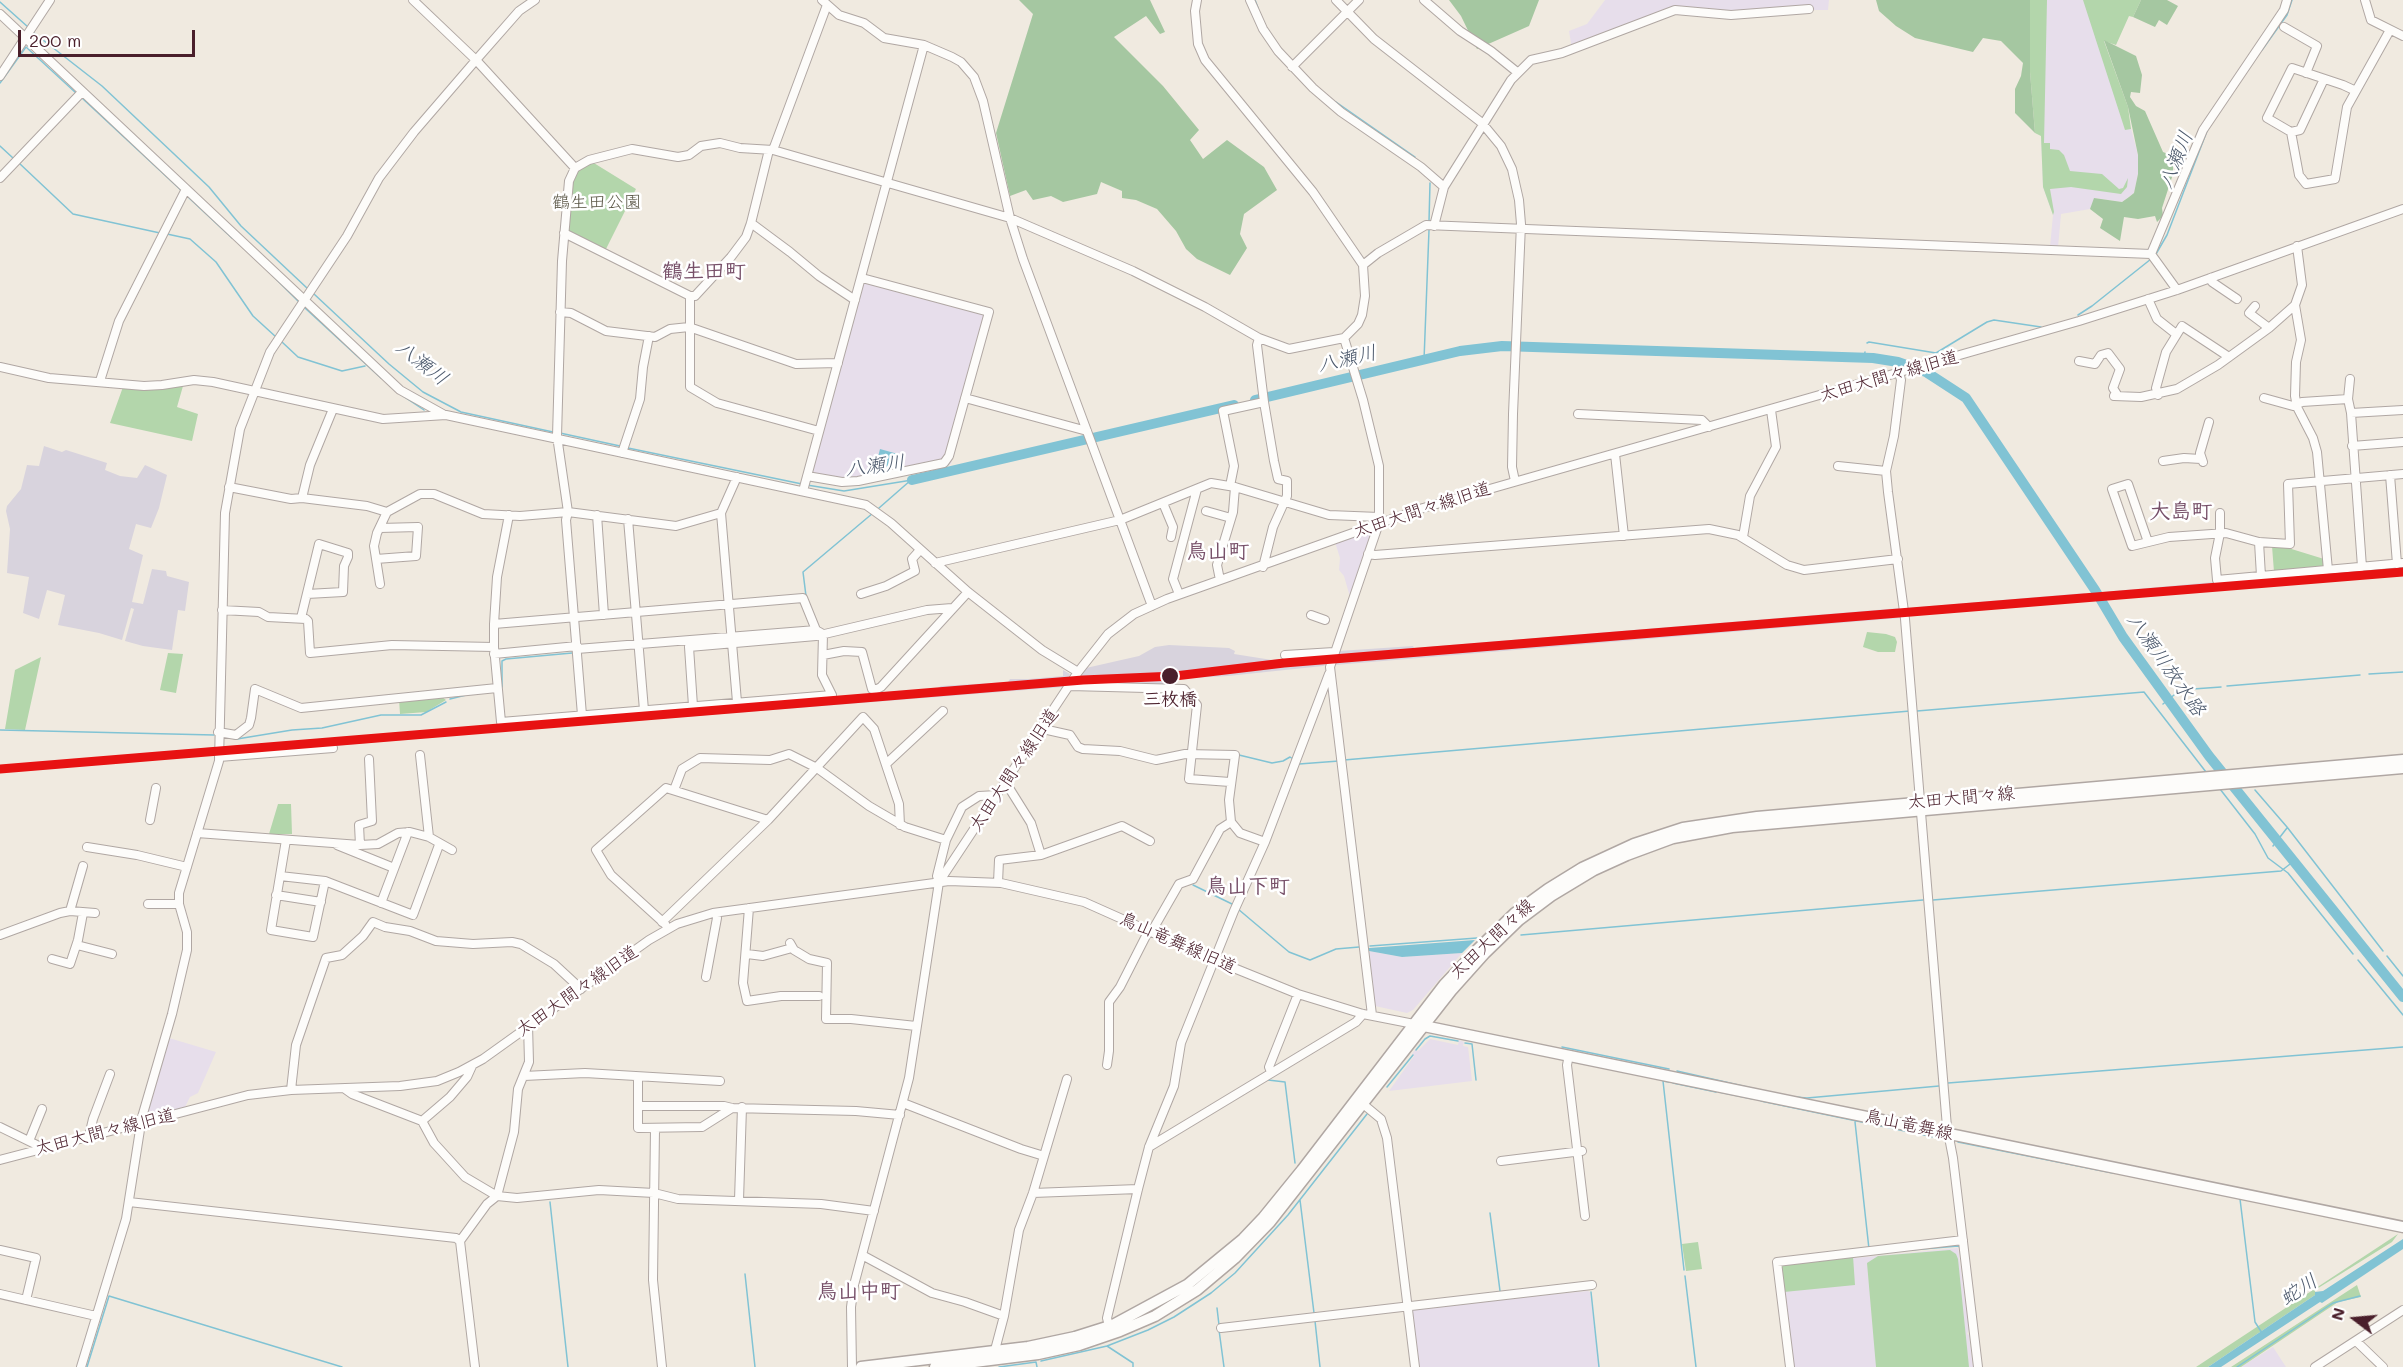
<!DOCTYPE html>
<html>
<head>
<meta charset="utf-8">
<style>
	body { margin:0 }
	#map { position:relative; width:2403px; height:1367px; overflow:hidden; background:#f0eae0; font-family:Mali,sans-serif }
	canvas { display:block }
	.north { position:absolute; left:2325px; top:1289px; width:60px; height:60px; -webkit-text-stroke:4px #fff; paint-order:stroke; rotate:286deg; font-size:16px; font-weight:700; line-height:24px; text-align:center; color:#4a1f2b }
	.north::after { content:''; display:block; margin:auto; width:21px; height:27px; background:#4a1f2b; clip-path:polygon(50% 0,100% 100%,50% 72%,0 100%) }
	.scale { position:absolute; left:18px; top:30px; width:177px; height:27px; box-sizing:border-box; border:3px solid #4a1f2b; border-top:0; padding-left:8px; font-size:18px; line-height:21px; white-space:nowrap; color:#4a1f2b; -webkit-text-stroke:4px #fff; paint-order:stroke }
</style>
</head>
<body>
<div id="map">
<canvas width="2403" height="1367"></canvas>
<div class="north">N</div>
<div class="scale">200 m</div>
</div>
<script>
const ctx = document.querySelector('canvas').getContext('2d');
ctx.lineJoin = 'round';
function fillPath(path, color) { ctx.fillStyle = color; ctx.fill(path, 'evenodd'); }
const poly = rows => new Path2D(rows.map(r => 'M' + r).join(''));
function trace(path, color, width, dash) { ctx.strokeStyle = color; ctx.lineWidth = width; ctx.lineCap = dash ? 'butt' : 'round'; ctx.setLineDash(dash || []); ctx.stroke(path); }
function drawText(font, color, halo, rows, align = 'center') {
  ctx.font = font + ' Mali,"Klee One",sans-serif'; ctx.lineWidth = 5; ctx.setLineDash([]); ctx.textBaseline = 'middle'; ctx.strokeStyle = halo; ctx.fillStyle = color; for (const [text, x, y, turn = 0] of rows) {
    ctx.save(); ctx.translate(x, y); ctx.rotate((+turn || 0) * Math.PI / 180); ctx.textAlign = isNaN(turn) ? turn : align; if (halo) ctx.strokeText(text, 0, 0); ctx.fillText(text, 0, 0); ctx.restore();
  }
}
fillPath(poly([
	[1605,0,1829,0,1828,10,1675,10,1572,49,1569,31,1587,24],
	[2041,0,2091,0,2129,121,2138,155,2138,174,2134,193,2122,202,2095,198,2090,209,2061,214,2058,247,2050,247,2053,215,2043,187,2041,133],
	[862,278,989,312,965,398,951,464,858,481,805,482],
	[1372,528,1374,530,1350,597,1344,576,1339,570,1340,558,1335,542],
	[1369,951,1402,957,1462,953,1413,1010,1407,1013,1375,1006],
	[169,1038,216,1052,198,1093,190,1097,185,1107,153,1115,146,1113],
	[1430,1039,1458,1045,1459,1040,1464,1042,1463,1046,1468,1047,1472,1081,1389,1091,1414,1056,1412,1054,1415,1050,1418,1051],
	[1958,1248,1969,1329,1967,1334,1969,1335,1973,1367,1792,1367,1781,1267,1783,1265],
	[1588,1291,1590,1292,1599,1367,1419,1367,1412,1310,1415,1307],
	[2273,1347,2286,1367,2241,1367]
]), '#e7deeb');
fillPath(poly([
	[44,446,62,452,66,450,107,463,105,470,120,476,137,478,145,465,167,475,159,508,151,528,136,524,129,549,143,555,132,602,143,604,152,569,166,571,167,576,189,582,185,611,178,610,172,650,143,646,125,641,134,609,131,608,122,640,99,633,58,625,65,595,47,590,39,619,23,613,29,577,7,573,10,529,6,511,7,506,21,489,27,465,39,466],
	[2403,566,2403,575,2217,589,2217,582],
	[2214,582,2213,591,2117,599,2109,599,2103,592],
	[2085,593,2090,601,1909,616,1907,608],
	[1900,608,1900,618,1335,665,1339,651,1413,646,1414,648],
	[1169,645,1229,648,1235,651,1234,654,1272,660,1299,657,1301,660,1308,659,1308,656,1330,656,1326,665,1323,666,1228,676,1175,679,1175,687,1074,684,1086,668,1139,656,1155,647],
	[1063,670,1070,674,1064,687,506,731,502,725,879,694,938,688,941,686,1008,682,1010,679,1029,679,1063,676],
	[499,724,503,731,335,746,222,754,221,747],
	[216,747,216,755,0,773,0,766]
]), '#d8d3dd');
fillPath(poly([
	[2030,0,2047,0,2044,143,2050,143,2050,149,2059,150,2064,155,2070,171,2102,174,2119,189,2123,188,2128,178,2127,187,2121,194,2071,187,2050,189,2054,212,2053,215,2043,187,2041,136,2035,133,2030,72],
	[2083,0,2141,0,2133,17,2129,16,2116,45,2104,41,2128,107,2131,129,2125,130],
	[589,160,636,189,604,253,564,233,573,171],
	[183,386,177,407,198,414,192,441,110,423,123,387],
	[2272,546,2285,547,2324,559,2324,565,2323,568,2274,572],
	[1867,632,1886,634,1895,637,1897,642,1895,652,1878,652,1863,647],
	[168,653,183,654,176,693,160,690],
	[41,657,25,730,5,729,15,670],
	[442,697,446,700,426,712,400,714,399,699],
	[278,804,291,804,292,834,269,834],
	[2398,1234,2392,1242,2315,1290,2315,1295,2208,1367,2196,1367],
	[1698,1242,1702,1269,1686,1271,1682,1244],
	[1950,1250,1956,1254,1958,1259,1969,1367,1876,1367,1867,1263,1878,1256],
	[1853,1256,1855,1285,1784,1292,1781,1267,1783,1265],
	[2357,1285,2361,1297,2338,1302,2241,1367,2231,1367]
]), '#b3d6ab');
fillPath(poly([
	[1019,0,1150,0,1165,32,1160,34,1146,16,1114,37,1163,86,1199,130,1190,140,1203,159,1227,140,1264,167,1277,190,1244,214,1240,234,1247,248,1230,275,1197,259,1186,249,1176,231,1157,209,1136,200,1122,198,1122,191,1101,182,1097,194,1063,202,1051,196,1033,200,1026,190,1010,196,996,133,1033,14],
	[1449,0,1539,0,1529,26,1477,49,1461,16],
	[1876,0,2030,0,2030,72,2035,133,2015,113,2015,89,2021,76,2023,63,2001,41,1983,38,1973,52,1915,38,1896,26,1879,11],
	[2141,0,2167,0,2178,6,2167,25,2159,20,2155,27,2133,17],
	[2104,40,2136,56,2142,75,2140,93,2131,92,2130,97,2136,106,2145,111,2163,152,2173,156,2173,174,2162,208,2163,216,2157,222,2155,216,2138,219,2124,217,2120,241,2100,228,2103,219,2090,209,2094,198,2122,202,2129,197,2134,193,2138,174,2138,155,2128,107]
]), '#a5c7a1');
fillPath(poly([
	[880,449,905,456,903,463,875,469],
	[1475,940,1462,953,1402,957,1369,951,1369,948],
	[2403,1239,2403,1249,2322,1303,2320,1302,2221,1367,2208,1367,2315,1295,2315,1292,2323,1291]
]), '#81c3d4');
trace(poly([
	[1255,0,1258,8],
	[0,2,28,27],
	[34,33,102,86,209,187,241,226,308,289],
	[2262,50,2287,15,2292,0],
	[0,83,26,47,76,93],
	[82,98,182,191],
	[1336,102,1415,157],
	[0,146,13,158],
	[19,163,73,214,160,233],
	[187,196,232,238],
	[1429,221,1430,183],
	[167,234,190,239,216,262,253,316,276,337],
	[2156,254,2167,235,2207,131],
	[273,276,299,302],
	[314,294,389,364,423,392,461,412,553,432],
	[305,308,381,378],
	[2078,315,2092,306,2151,259],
	[282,342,298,357,342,371,365,366],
	[1867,343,1869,342,1936,353,1987,322,1994,320,2041,327],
	[1864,357,1865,352],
	[1424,360,1429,230],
	[403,396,424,410],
	[560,433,620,446],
	[628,448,802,484],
	[807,485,844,491,912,480],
	[879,508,911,480],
	[806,596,803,572,873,513],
	[2369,674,2403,672],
	[2227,686,2360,675],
	[502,687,502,661,506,659,572,653],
	[2179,690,2221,687],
	[450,699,466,695],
	[2163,704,2174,695],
	[1917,711,2144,692,2206,772],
	[0,730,214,735],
	[226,737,237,739,292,730,322,728,381,715,421,715,446,702],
	[1239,755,1272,763,1283,761,1290,757,1293,759],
	[1344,760,1910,711],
	[1299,764,1339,761],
	[2220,789,2255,834,2268,858,2288,873,2353,954],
	[2255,790,2287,827,2383,951],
	[2273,846,2287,828],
	[1193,885,1232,904],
	[1933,900,2281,871,2294,861],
	[1238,909,1289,952,1310,960,1336,949,1359,947],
	[1521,935,1923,900],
	[1370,946,1477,938],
	[2387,956,2403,976],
	[2358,960,2403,1015],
	[1465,1043,1472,1044,1476,1080],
	[1562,1047,1669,1069],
	[1416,1050,1425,1039,1430,1036,1458,1041],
	[1677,1071,1769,1092],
	[1268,1080,1285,1082,1295,1163],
	[1669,1082,1663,1081,1684,1270],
	[1673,1083,1716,1092],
	[1948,1083,2403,1047],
	[1387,1087,1413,1055],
	[1719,1092,1753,1099],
	[1795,1097,1807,1098,1939,1086],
	[1761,1101,1943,1139],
	[1855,1122,1869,1249],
	[1958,1142,2113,1173],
	[2238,1198,2240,1199,2255,1322,2262,1333],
	[1300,1200,1314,1313],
	[550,1202,568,1367],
	[1490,1213,1500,1291],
	[1910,1250,1958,1246,1961,1248],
	[745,1274,755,1367],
	[1685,1276,1696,1367],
	[1591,1292,1599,1367],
	[1217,1308,1219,1325],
	[1315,1321,1320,1367],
	[1219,1330,1224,1367],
	[1107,1346,1148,1330,1174,1317,1211,1293,1235,1273,1288,1215,1367,1114],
	[1041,1361,1107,1346,1133,1363,1133,1367],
	[87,1367,109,1296,342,1367],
	[999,1367,1036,1362,1037,1367],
	[2237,1367,2333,1303,2360,1296]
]), '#81c3d4', 1.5);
trace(poly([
	[1255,400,1460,351,1502,346,1873,358,1898,362,1926,372,1966,398,2095,590,2123,637,2209,756,2403,997],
	[912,480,1234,405]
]), '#81c3d4', 10);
const minor = poly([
	[413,0,476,60,575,168],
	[822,0,839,15,864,23,884,38,924,45,952,57,961,62,974,77,983,101,1010,218,1023,259,1152,606],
	[1197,0,1195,11,1198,44,1205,60,1313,192,1363,265],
	[1250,0,1263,29,1278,51,1313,88,1341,112,1421,167,1444,187],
	[1336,0,1374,39,1482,123,1501,146,1512,169,1519,200,1521,224,1513,414,1512,467,1515,481],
	[1424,0,1460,31,1491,51,1517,72],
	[2365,0,2371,20,2403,36],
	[0,14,400,390,443,414],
	[2284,27,2317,46,2306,73],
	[1292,67,1359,0],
	[0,76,50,0],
	[2324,79,2300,130,2291,132,2267,118,2292,68,2343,85,2356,91],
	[2291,132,2299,175,2306,184,2335,179,2347,107,2390,30],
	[773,150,827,5],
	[0,178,82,92],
	[751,223,790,252,819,276,855,300],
	[1434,226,1444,187,1511,80,1531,60,1562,53,1675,10,1731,15,1809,9],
	[564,233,690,296,695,296,731,257,746,237,751,223,769,150],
	[2297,246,2302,285,2295,305,2301,340,2296,362,2295,396,2297,407,2313,438,2317,452,2328,570],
	[2151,254,2203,130,2284,10,2287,0],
	[2151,254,2177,290],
	[2210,278,2212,282,2237,299],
	[690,296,690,387,717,403,819,431],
	[2148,299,2157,319,2176,334],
	[2255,306,2249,313,2269,328],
	[560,312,571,313,606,331,655,337,670,329,689,327,796,364,838,363],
	[1259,338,1257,345,1264,402,1274,461,1278,479,1287,481,1287,496,1273,527,1263,567],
	[1344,338,1363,400,1379,466,1379,523,1330,667,1372,1015],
	[2079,361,2095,364,2101,355,2108,353,2120,369,2113,388,2118,396],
	[0,367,49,378,144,386,162,385,194,380,213,382,383,419,446,415,866,505,891,523,968,592,1042,650,1078,672],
	[1899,373,1901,380,1894,436,1886,471,1888,492,1905,619,1947,1127,1953,1158,1978,1367],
	[2350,379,2348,399,2351,413,2362,567],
	[100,381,119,321,186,189],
	[2158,395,2156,388,2166,352,2182,326,2229,357],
	[2114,396,2141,397,2177,389,2218,365,2269,328,2295,305],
	[965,398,1087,431],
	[2264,398,2293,406,2302,402,2348,399],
	[2351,413,2403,410],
	[1578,414,1702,420,1709,427],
	[2352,446,2403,442],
	[622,453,640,399,643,367,649,336],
	[1615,454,1624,536],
	[2163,461,2184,458,2201,459],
	[2203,462,2200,453,2209,422],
	[1838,466,1886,471],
	[2390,475,2397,564],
	[807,476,842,482,858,481,944,463,949,456,989,312,862,278],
	[1230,486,1234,466,1223,411,1264,402],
	[229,487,291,499,302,498,367,506,387,512,420,494,434,494,483,514,520,516,568,512,676,526,721,513],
	[803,491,924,45],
	[302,498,310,465,333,409],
	[1163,503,1173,527,1171,537],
	[1206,511,1231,518],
	[2220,513,2220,533,2215,558,2217,580,2403,563],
	[597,515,604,615],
	[628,519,644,710],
	[1743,537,1750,496,1776,447,1771,410],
	[2148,542,2128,484,2112,489,2132,546,2169,537,2226,533,2259,542,2290,544,2288,484,2403,474],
	[2259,542,2261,576],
	[1368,554,1375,555,1709,529,1738,535,1787,565,1804,570,1898,559],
	[376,559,416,556,418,527,380,528],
	[935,563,1120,520,1211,483,1235,487,1329,515,1379,517],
	[1220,580,1217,565,1233,512,1235,487],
	[380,584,374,546,377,533,387,512],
	[861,594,886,586,915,571,912,559,920,550],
	[1179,594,1173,579,1197,489],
	[222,610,259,612,268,617,306,619,308,621,310,653,392,645,494,647],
	[1311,615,1325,620],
	[301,618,319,544,348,553,348,557,344,566,343,592,307,594],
	[494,624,803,598,816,630,823,634,822,675,832,695,501,722,494,647,494,624,497,577,509,515],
	[577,649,816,630],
	[494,654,577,646],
	[823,655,844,651,862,652,872,689,877,689,881,687,968,592],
	[1285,655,1334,652],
	[1070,686,1184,689,1197,705,1189,779,1230,782],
	[737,702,721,513,737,477],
	[693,706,689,647,816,636,927,610,952,608],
	[582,715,566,520,568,512,557,436,562,261,569,181,575,168,589,160,632,149,678,157,689,155,701,146,720,143,740,148,773,150,1010,218,1133,271,1205,307,1259,338,1289,349,1344,338,1358,324,1362,315,1365,296,1363,265,1378,253,1426,225,2151,254],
	[1043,729,1070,735,1078,747,1083,749,1120,751,1156,760,1185,754,1235,755,1229,800,1231,822,1240,833,1265,842],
	[218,732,236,735,249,725,251,718,255,689,301,708,497,688],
	[420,755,429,837],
	[219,757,333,748],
	[886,764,943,711],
	[1006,783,1031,823,1041,855,1122,826,1150,841],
	[674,790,682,769,700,758,770,760,789,754,817,768,869,806,905,827,946,840],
	[150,820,156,788],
	[197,833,360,845,378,844,398,833,410,832,429,837,452,850],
	[286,840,271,930,313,937,325,881],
	[337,845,394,868],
	[360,845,359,825,372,821,369,759],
	[87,847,137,855,187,867],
	[280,876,325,881,413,915,439,845],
	[939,882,1078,672,1108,634,1134,614,1167,599,1423,508,2079,321,2177,290,2403,209],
	[998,883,999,860,1041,855],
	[276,895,321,902],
	[381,903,408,832],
	[148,904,179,904],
	[749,908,743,983,747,1001,781,996,819,996],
	[70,911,83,866],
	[662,922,768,820,863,717,874,729,899,804,900,825],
	[665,924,611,875,596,850,666,788,768,820],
	[1152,931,1179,884,1193,879,1220,829,1231,822],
	[0,935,60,913,70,911,95,913],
	[790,943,794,950,809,959,827,963,826,1019,851,1019,916,1026],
	[77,945,112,954],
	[747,954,763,956,792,948],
	[52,959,70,964,78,940,83,913],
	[706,977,717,918,716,913],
	[1569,1055,1567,1065,1585,1216],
	[1107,1065,1109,1051,1109,1002,1120,987,1149,930],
	[1271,1072,1269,1067,1298,994],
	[524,1076,585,1073,720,1081],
	[638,1078,638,1128,702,1127,732,1108],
	[345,1089,352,1094,422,1121,434,1143,465,1177,497,1196,517,1198,599,1190,654,1193,678,1199,821,1204,874,1211],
	[291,1090,296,1045,326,958,342,955,363,936,373,922,385,927,410,931,436,941,473,944,512,942,521,944,554,964,581,989],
	[903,1103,1021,1149,1044,1156],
	[1363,1104,1381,1119,1387,1138,1415,1367],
	[638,1106,724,1106,732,1108,856,1111,900,1115],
	[422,1121,450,1097,467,1077,472,1066],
	[0,1127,43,1148],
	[655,1129,653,1280,662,1367],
	[89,1136,93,1119,110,1074],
	[29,1141,42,1109],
	[1149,1147,1356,1022,1363,1014],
	[0,1160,248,1095,291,1090,400,1086,437,1081,459,1072,483,1059,649,940,677,924,713,913,949,881,1001,883,1084,902,1214,960,1298,994,1363,1014,1414,1024],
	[1501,1161,1582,1151],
	[1033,1193,1138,1189],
	[739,1200,742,1107],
	[129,1202,456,1238,460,1241],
	[0,1250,36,1258,26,1300],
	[862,1255,932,1293,965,1302,1004,1316],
	[0,1294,96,1316],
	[1109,1326,1107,1318,1138,1189,1149,1147,1174,1086,1181,1043,1234,911,1265,842,1329,674],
	[1221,1328,1592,1285],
	[2356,1341,2383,1367],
	[995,1350,1004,1316,1019,1230,1033,1193,1067,1079],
	[81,1367,126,1219,142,1117,172,1014,187,950,187,932,179,904,179,893,219,761,225,513,240,429,270,352,347,236,379,178,414,132,476,60,519,11,535,0],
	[475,1367,460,1241,487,1204,497,1196,514,1132,518,1089,529,1062,528,1025],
	[852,1367,851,1307,854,1285,909,1078,939,882,937,876,946,840,962,807,979,796,997,795],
	[1790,1367,1777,1262,1963,1240],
	[2315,1367,2403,1310]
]);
const major = poly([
	[1419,1025,2403,1227],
	[861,1367,1028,1347,1075,1337,1113,1325,1187,1285,1243,1239,1263,1218,1302,1170,1444,985,1478,949,1515,913,1548,889,1582,868,1634,844,1683,828,1757,817,2403,760],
	[935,1367,1038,1354,1079,1345,1120,1331,1155,1316,1197,1290,1235,1258,1270,1222,1451,991,1485,953,1519,920,1551,896,1594,870,1627,855,1673,838,1732,827,2403,768]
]);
trace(minor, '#b0a7a3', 10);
trace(major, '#b0a7a3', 13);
trace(minor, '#fdfcfa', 8);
trace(major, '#fdfcfa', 10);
trace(poly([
	[0,769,1083,680,1175,676,1284,663,2403,572]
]), '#e71212', 9);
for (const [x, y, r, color] of [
	[1170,676,9,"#4a1f2b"]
]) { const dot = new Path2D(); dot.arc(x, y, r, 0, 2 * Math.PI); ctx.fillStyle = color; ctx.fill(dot); trace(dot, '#fff', 2); }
drawText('18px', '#5d5949', '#fff', [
	["鶴生田公園",597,202]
]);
drawText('18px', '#4a1f2b', '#fff', [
	["太田大間々線旧道",1889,376,-16],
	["太田大間々線旧道",1422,510,-18],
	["太田大間々線旧道",1014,770,-56],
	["太田大間々線",1961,798,-5],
	["太田大間々線",1492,939,-43],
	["鳥山竜舞線旧道",1178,943,24],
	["太田大間々線旧道",577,991,-35],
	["鳥山竜舞線",1909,1125,12],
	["太田大間々線旧道",105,1132,-14]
]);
drawText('bold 18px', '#4a1f2b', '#fff', [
	["三枚橋",1170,699]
]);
drawText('italic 20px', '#4d5a6d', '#fff', [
	["八瀬川",2176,160,-68],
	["八瀬川",1347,359,-13],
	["八瀬川",422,363,38],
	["八瀬川",875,466,-7],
	["八瀬川放水路",2166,665,55],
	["蛇川",2299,1290,-33]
]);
drawText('bold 21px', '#775069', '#fff', [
	["鶴生田町",704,272],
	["大島町",2181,512],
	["鳥山町",1218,552],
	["鳥山下町",1248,887],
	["鳥山中町",859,1292]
]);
</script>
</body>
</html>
